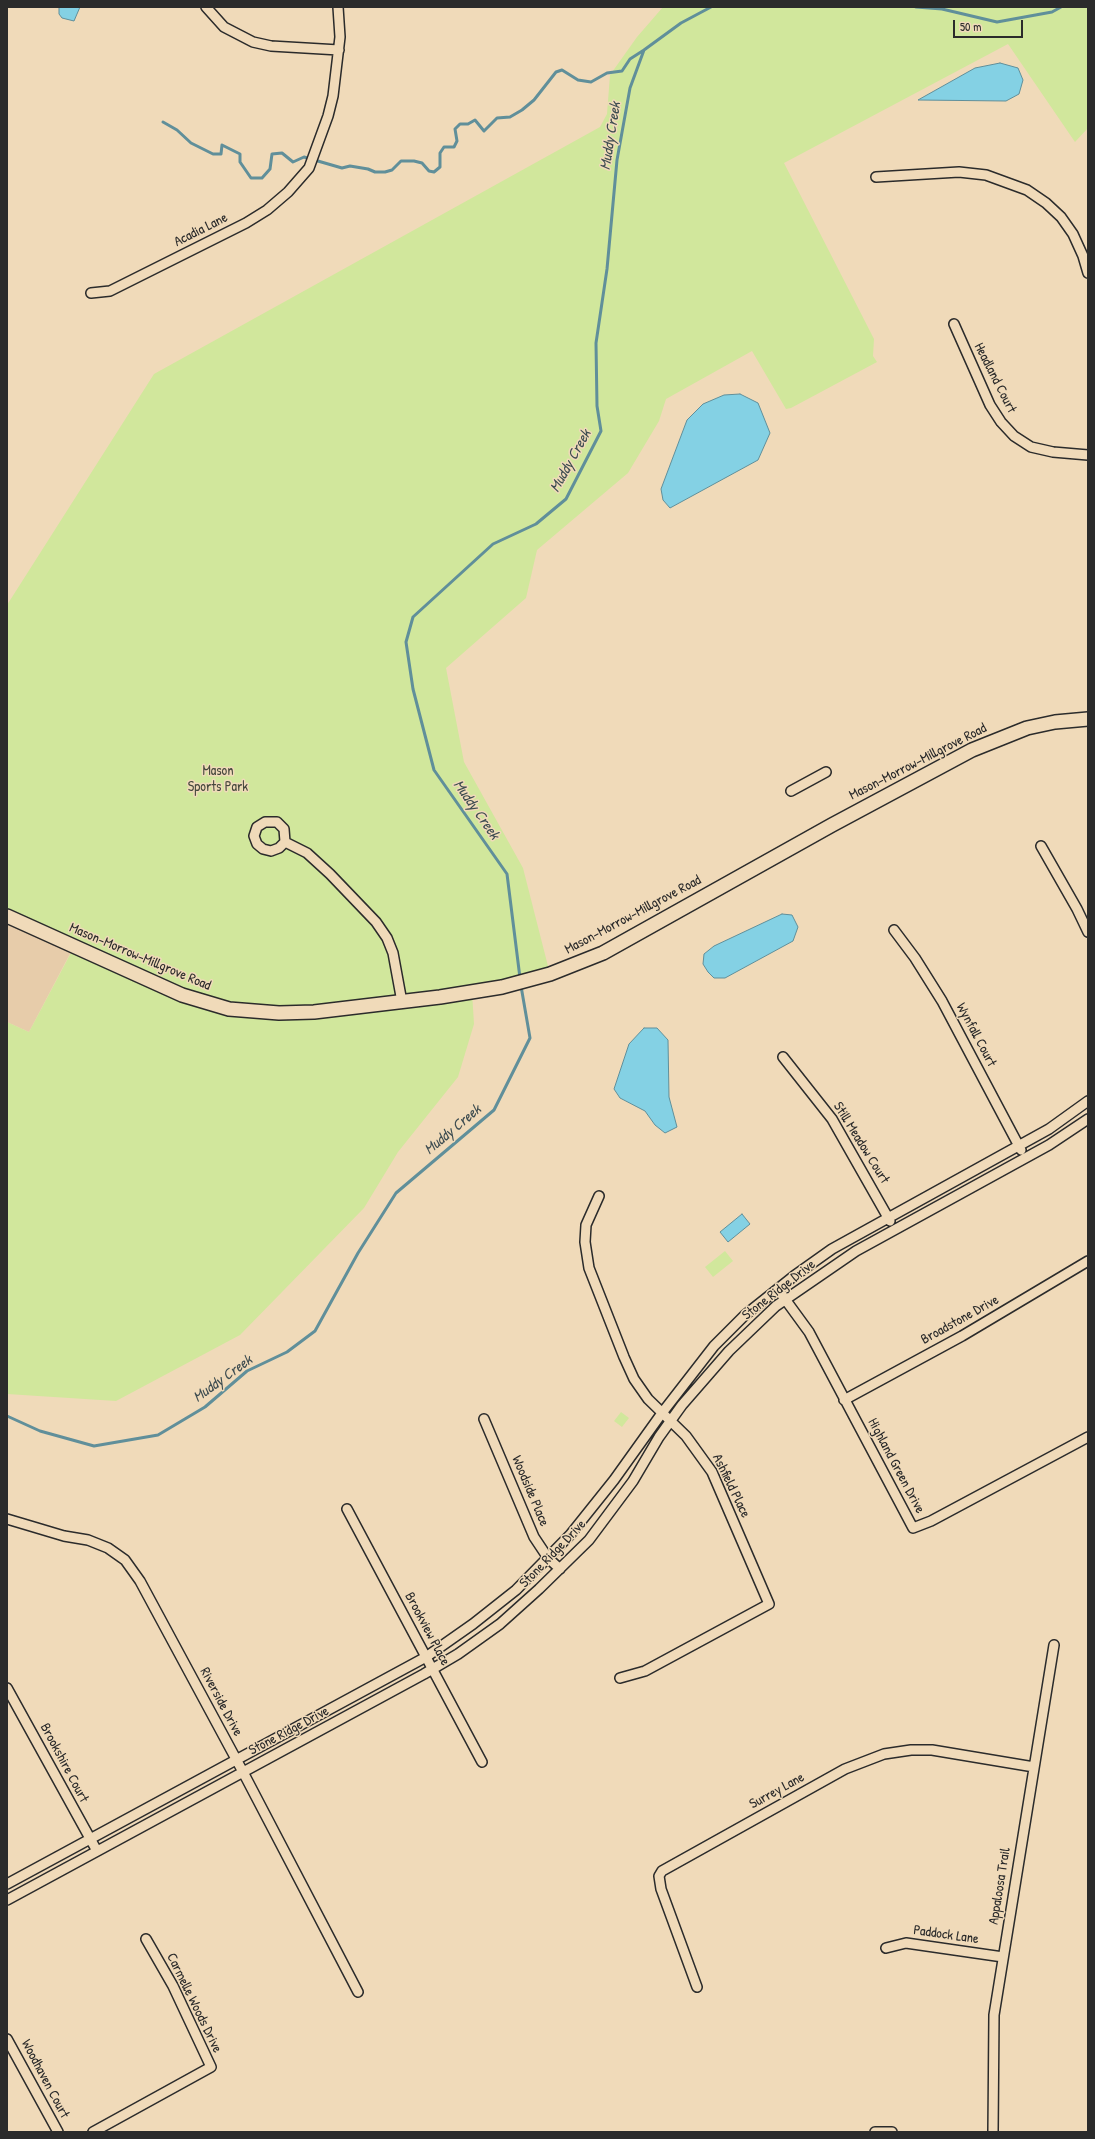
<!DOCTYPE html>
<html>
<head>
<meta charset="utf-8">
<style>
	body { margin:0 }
	#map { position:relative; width:1095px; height:2139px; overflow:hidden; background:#f0dab9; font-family:"Patrick Hand",sans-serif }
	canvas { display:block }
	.frame { position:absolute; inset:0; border:8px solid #2b2b2b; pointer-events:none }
	.scale { position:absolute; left:953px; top:20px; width:70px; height:18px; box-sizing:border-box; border:2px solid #2b2b2b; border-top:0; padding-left:5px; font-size:12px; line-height:14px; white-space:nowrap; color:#2b2b2b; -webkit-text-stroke:3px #f0dab9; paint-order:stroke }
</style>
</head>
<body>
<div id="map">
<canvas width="1095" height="2139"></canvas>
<div class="frame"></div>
<div class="scale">50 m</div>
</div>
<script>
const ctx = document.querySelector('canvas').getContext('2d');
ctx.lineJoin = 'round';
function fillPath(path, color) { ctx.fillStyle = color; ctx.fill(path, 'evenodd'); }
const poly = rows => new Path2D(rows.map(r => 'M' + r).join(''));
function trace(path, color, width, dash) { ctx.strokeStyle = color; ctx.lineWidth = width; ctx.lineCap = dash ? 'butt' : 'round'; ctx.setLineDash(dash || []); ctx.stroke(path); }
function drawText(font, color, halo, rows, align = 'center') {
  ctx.font = font + ' "Patrick Hand",sans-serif'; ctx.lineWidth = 3; ctx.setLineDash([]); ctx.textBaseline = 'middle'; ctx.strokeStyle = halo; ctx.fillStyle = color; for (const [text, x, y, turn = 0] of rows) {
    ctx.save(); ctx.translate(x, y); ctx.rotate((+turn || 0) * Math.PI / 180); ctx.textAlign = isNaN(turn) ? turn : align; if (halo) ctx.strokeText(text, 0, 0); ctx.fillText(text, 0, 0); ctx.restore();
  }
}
fillPath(poly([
	[7,916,74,946,29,1032,7,1022]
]), '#e7ccaa');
fillPath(poly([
	[663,7,1088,7,1088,128,1075,142,1008,44,784,163,874,339,873,356,877,362,791,408,786,409,752,351,666,399,659,421,628,473,537,550,526,598,446,668,464,762,523,868,550,974,472,992,474,1024,458,1077,398,1152,364,1208,240,1335,116,1401,7,1394,7,1022,29,1032,74,947,7,916,7,605,154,374,600,127,607,114,610,75,637,37],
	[725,1251,733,1261,713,1277,705,1267],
	[621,1412,629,1418,622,1427,614,1421]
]), '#d1e79c');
const water = poly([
	[80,7,74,21,62,18,59,14,59,7,80,7],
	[1000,63,1018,68,1023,80,1019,94,1006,101,918,100,975,68,1000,63],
	[740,394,758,403,770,433,758,460,670,508,663,500,661,489,687,420,703,404,724,395,740,394],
	[782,914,792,915,798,927,793,941,725,978,714,978,708,972,703,964,704,954,714,946,782,914],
	[644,1028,657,1028,668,1040,669,1097,677,1127,665,1133,655,1125,645,1111,620,1098,614,1089,629,1044,644,1028],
	[742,1214,750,1224,728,1242,720,1232,742,1214]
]);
fillPath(water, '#84d1e4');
trace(water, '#608f9a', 1);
trace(poly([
	[916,7,942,9,997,22,1052,12,1061,7],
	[163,122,177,130,191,143,213,154,221,154,222,145,240,154,240,162,251,178,262,178,270,169,272,154,282,153,293,162,304,157,342,168,350,166,368,169,375,172,385,172,392,170,401,161,414,161,422,163,429,171,434,172,440,167,440,153,444,147,454,147,457,141,455,129,460,124,468,124,475,120,484,131,497,118,510,117,522,110,534,100,556,72,562,70,578,80,591,82,607,73,622,71,630,59,644,50],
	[520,978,507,874,434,770,413,689,406,642,413,617,493,544,536,524,566,499,601,431,597,406,596,343,607,269,617,160,630,88,644,50,681,23,711,7],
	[7,1416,40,1431,94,1446,158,1435,205,1407,247,1371,287,1352,315,1331,358,1253,396,1193,494,1110,530,1038,521,986]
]), '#608f9a', 3);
const street = poly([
	[206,7,224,27,253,42,271,46,339,50],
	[876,177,959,172,986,175,1027,190,1046,203,1061,217,1073,234,1083,256,1088,273],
	[91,293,110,291,246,223,267,210,288,192,309,168,328,116,333,96,340,37,338,7],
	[954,324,990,405,1001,422,1014,436,1031,447,1053,452,1088,455],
	[791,791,826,772],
	[285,842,279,848,271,851,263,849,257,844,254,836,257,827,265,822,277,822,284,829,285,842,307,853,330,874,376,922,387,938,393,953,402,1002],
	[1041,846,1077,909,1088,932],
	[894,930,915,958,942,1001,1021,1150],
	[783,1057,832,1119,890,1221],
	[599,1196,586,1225,585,1242,589,1268,624,1357,634,1379,648,1399,686,1436,712,1472,769,1604,645,1671,620,1678],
	[782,1295,809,1332,913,1528,931,1521,1088,1437],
	[844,1400,962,1336,1088,1261],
	[484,1419,534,1537,548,1558,560,1569],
	[347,1509,482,1762],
	[7,1519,64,1536,88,1540,108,1548,125,1560,140,1581,243,1772,358,1992],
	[7,1688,97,1851],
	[7,1884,426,1657,473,1624,516,1590,570,1535,614,1480,662,1413,714,1346,745,1315,794,1276,832,1249,1049,1129,1088,1101],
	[7,1900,424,1674,458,1654,500,1624,539,1589,589,1540,633,1481,659,1437,682,1405,729,1351,776,1306,856,1251,1049,1145,1088,1119],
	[886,1948,906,1943,1003,1957],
	[697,1987,661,1889,659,1876,662,1871,845,1769,884,1754,911,1750,932,1750,1034,1767],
	[7,2039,58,2132],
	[93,2132,211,2067,173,1986,146,1939],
	[875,2132,892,2132],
	[993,2132,994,2015,1054,1645]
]);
const secondary = poly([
	[7,916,182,995,229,1009,279,1013,314,1012,440,997,502,987,550,974,603,953,832,825,972,750,1027,728,1055,722,1088,719]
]);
trace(street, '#2b2b2b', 12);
trace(secondary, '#2b2b2b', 16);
trace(street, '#f0dab9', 9);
trace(secondary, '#f0dab9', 13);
drawText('14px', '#2b2b2b', '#f0dab9', [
	["Acadia Lane",201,230,-27],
	["Headland Court",995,378,63],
	["Mason–Morrow–Millgrove Road",918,762,-27],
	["Mason–Morrow–Millgrove Road",633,915,-28],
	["Mason–Morrow–Millgrove Road",140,957,23],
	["Wynfall Court",976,1035,62],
	["Still Meadow Court",861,1143,58],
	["Stone Ridge Drive",779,1290,-38],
	["Broadstone Drive",960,1320,-29],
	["Highland Green Drive",896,1466,62],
	["Ashfield Place",731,1486,64],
	["Woodside Place",530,1491,67],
	["Stone Ridge Drive",553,1554,-46],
	["Brookview Place",427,1629,62],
	["Riverside Drive",221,1702,62],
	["Stone Ridge Drive",289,1731,-28],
	["Brookshire Court",64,1763,62],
	["Surrey Lane",777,1791,-29],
	["Appaloosa Trail",1000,1886,-81],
	["Paddock Lane",946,1935,8],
	["Carmelle Woods Drive",194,2003,64],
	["Woodhaven Court",45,2079,62]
]);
drawText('14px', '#44473c', '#f0dab9', [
	["Mason",218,771],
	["Sports Park",218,787]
]);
drawText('italic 15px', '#3d4c50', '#f0dab9', [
	["Muddy Creek",611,136,-81],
	["Muddy Creek",571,461,-61],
	["Muddy Creek",476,810,55],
	["Muddy Creek",453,1130,-40],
	["Muddy Creek",223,1379,-36]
]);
</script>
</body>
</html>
